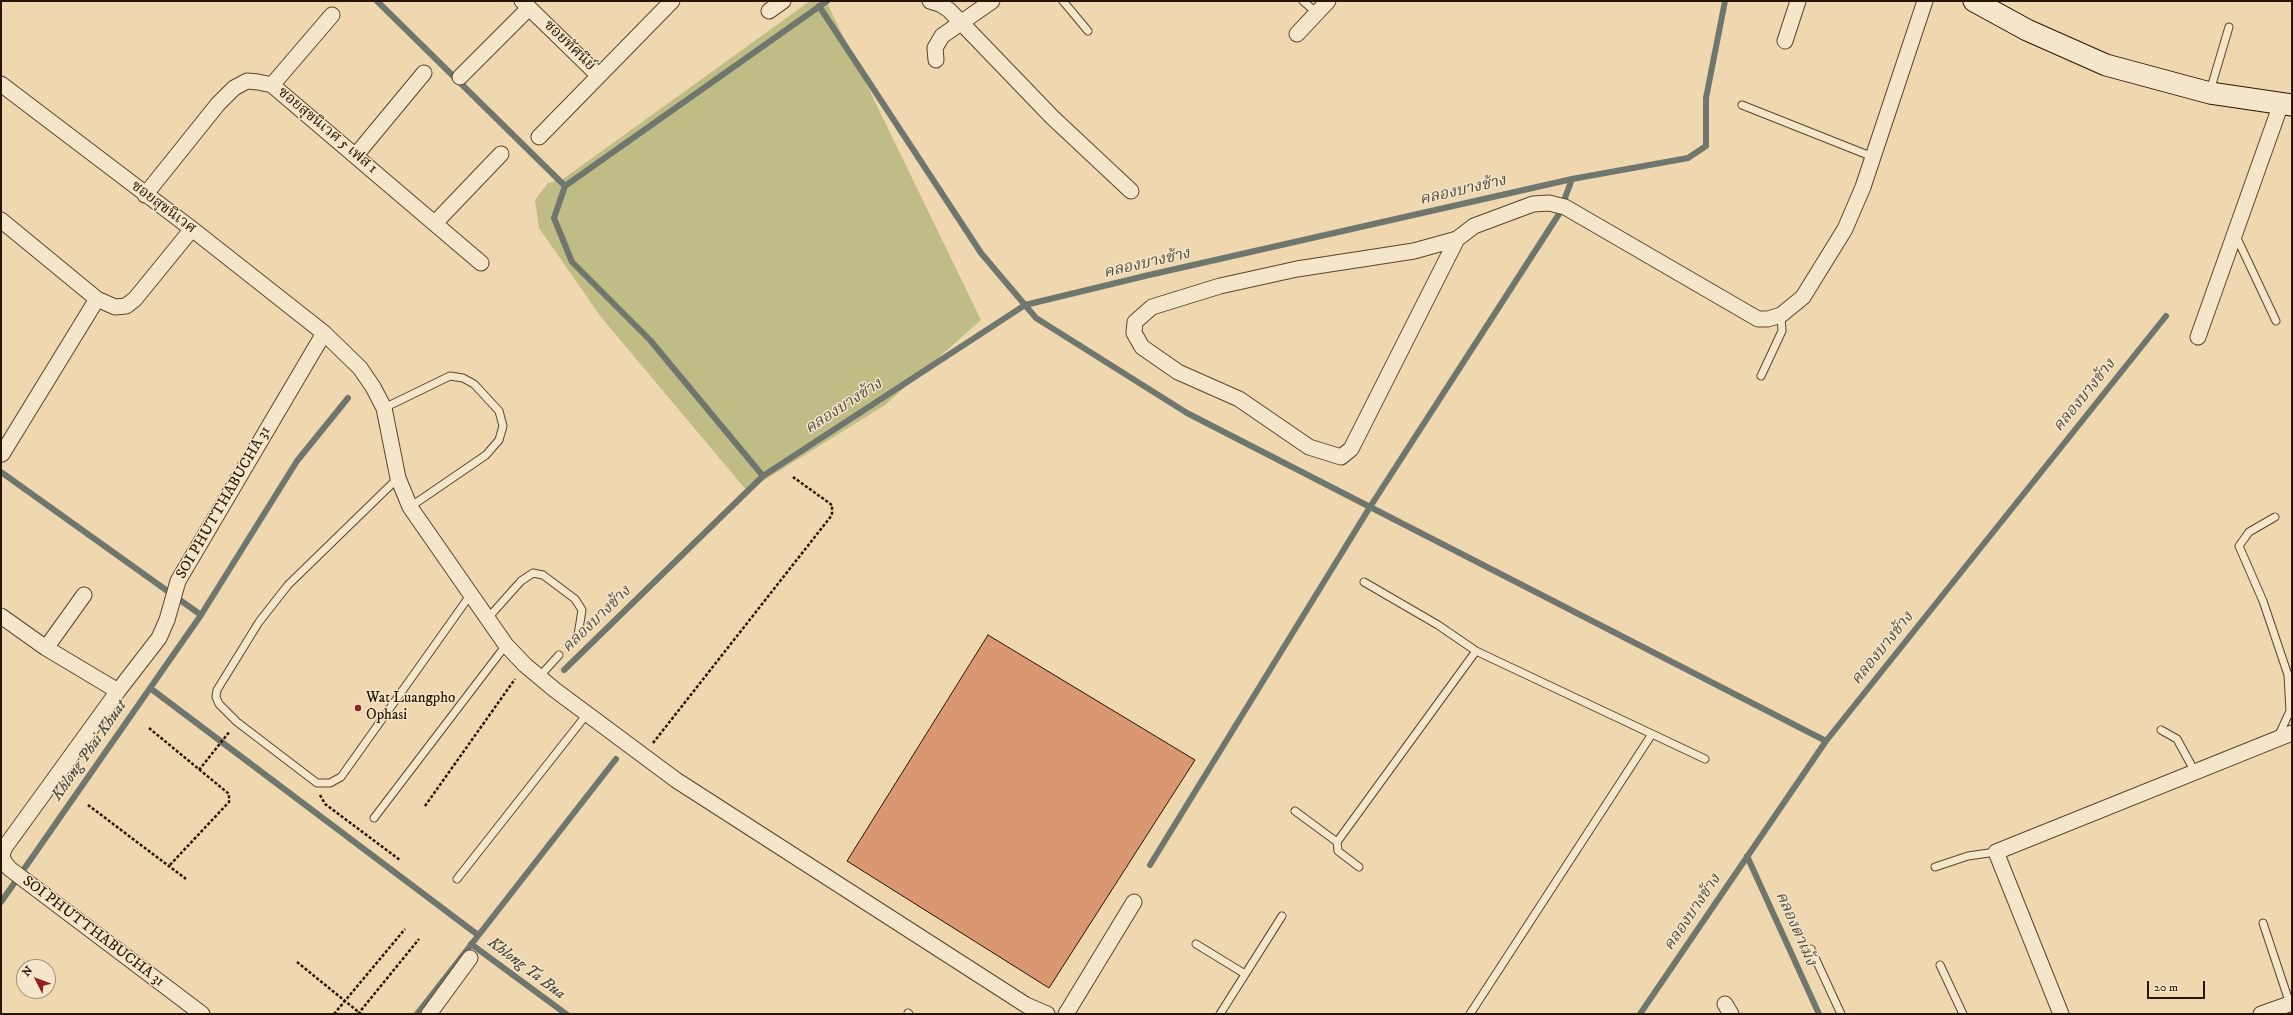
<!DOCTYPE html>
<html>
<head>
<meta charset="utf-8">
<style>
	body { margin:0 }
	#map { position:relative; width:2293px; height:1015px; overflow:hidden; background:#efd7af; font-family:"IM FELL DW Pica",serif }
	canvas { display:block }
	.frame { position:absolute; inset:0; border:2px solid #271500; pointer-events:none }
	.north { position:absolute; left:16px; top:959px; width:40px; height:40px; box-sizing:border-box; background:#f5e5cb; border:1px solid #a3927a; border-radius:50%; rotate:312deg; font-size:11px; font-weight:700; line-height:16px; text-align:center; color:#271500 }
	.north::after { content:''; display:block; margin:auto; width:14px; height:18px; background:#8f2418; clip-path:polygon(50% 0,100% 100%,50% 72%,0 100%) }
	.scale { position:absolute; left:2147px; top:981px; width:58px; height:18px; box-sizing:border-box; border:2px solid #271500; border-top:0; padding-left:5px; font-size:12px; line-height:14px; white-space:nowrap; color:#271500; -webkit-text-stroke:3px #f5e5cb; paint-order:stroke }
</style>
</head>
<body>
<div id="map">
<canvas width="2293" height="1015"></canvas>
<div class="frame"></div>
<div class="north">N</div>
<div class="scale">20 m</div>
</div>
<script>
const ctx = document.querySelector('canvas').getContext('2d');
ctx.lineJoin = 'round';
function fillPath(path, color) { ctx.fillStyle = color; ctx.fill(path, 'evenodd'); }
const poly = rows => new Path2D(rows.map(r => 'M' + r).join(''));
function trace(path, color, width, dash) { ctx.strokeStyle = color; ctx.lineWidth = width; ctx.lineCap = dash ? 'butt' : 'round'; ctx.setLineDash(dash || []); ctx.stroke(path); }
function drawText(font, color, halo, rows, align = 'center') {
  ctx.font = font + ' "IM FELL DW Pica","Noto Serif Thai",serif'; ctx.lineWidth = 3; ctx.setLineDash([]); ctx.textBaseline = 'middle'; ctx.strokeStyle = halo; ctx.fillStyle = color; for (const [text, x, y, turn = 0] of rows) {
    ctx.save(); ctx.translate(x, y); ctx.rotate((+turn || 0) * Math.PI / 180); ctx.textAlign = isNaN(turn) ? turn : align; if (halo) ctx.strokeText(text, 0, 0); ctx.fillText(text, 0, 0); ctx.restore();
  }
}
fillPath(poly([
	[810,1,826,1,981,320,885,405,747,491,601,317,539,228,535,200,548,183,563,179]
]), '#c0bc86');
trace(poly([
	[377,1,565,186,554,218,572,262,650,340,763,476],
	[819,6,981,253,1036,318,1187,413,1826,741],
	[565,186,827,1],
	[1,472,201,615],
	[564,670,763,476,1025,305,1149,275,1572,179,1688,158,1706,146,1706,98,1725,1],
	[150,688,478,935],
	[1747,856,1819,1014],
	[1150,865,1370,507,1559,214,1572,179],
	[1,902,201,615,297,461,348,398],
	[471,944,566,1014],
	[417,1014,616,759],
	[1640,1014,1826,741,2166,316]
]), '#6e766d', 6);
const building = poly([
	[988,635,1195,760,1049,988,847,861,988,635]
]);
fillPath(building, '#da9872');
trace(building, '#271500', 1);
const lane = poly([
	[1063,1,1088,31],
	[1303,1,1317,13],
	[2210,91,2229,27],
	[1742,105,1873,157],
	[2235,234,2276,321],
	[1761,376,1782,331,1781,315],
	[384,408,450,376,463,378,474,384,499,411,503,426,499,440,486,455,410,507],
	[398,478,288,585,259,622,217,690,216,697,219,704,237,722,317,783,330,783,341,777,471,594],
	[2275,517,2249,532,2239,546,2263,601,2288,675,2290,711,2278,737],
	[1364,582,1438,625,1476,651,1705,759],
	[488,618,521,581,533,573,543,575,575,599,582,610,578,635],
	[539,677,559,655],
	[2161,730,2177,739,2195,772],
	[1295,811,1337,842],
	[374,818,506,645],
	[1359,867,1338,851,1337,842,1476,651],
	[1935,867,1968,856,1996,852],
	[457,879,587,714],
	[2263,923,2290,1004],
	[1196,944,1245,974],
	[1811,949,1841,1014],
	[1940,965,1963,1014],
	[908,1013,909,1014],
	[1220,1014,1282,916],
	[1470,1014,1652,734]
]);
const street = poly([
	[522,1,598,75],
	[930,1,940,4,949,10,1052,117,1131,191],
	[769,11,783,1],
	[1297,34,1328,1],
	[1785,41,1798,1],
	[936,60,935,48,942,36,992,1],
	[460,77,529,8],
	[1,84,192,229,324,333,360,368,373,387,384,408,398,478,410,507,506,645,525,665,555,690,676,780,1026,1005,1047,1014],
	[272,85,332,15],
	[539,137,672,1],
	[356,155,424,73],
	[145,195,218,104,234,88,247,81,258,82,272,85,481,263],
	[1,220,97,299,115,307,126,306,135,299,192,229],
	[435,223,501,154],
	[1457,239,1414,251,1297,269,1220,286,1152,307,1135,322,1134,333,1142,347,1178,372,1239,399,1309,447,1341,457,1351,449,1457,239,1474,226,1533,204,1549,203,1565,207,1758,319,1768,319,1781,315,1803,297,1845,229,1863,187,1925,1],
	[2198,337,2281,104],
	[2,454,97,299],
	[1,616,46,648,118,691],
	[46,648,84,595],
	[1725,1004,1731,1014],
	[202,1014,10,869,4,862,2,854,5,847,118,691,159,638,167,620,178,581,324,333],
	[429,1014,470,958],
	[1066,1014,1134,902],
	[2061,1014,1996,852,2292,733],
	[2261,1014,2292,1003]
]);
const secondary = poly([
	[1974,1,2027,30,2106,65,2210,93,2292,105]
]);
trace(lane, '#59462c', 9);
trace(street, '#59462c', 17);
trace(secondary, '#271500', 23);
trace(poly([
	[149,728,229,794,229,802,169,866],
	[653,743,832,515,832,505,793,477],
	[199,770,230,731],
	[320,795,325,804,400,860],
	[88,805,186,879],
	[425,806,515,679],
	[297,962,361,1014],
	[334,1014,405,929],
	[358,1014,419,939]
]), '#271500', 2.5, [3, 2]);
trace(lane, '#f5e5cb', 7);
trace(street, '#f5e5cb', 15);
trace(secondary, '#f5e5cb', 21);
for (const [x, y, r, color] of [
	[358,708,4,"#8f2418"]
]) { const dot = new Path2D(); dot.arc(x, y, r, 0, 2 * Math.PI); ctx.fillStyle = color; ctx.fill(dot); trace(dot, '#f5e5cb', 1.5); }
drawText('15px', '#271500', '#f5e5cb', [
	["ซอยทัศนีย์",569,46,44],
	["ซอยสุขนิเวศ 5 เฟส 1",327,131,40],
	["ซอยสุขนิเวศ",163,208,37],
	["SOI PHUTTHABUCHA 31",224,503,-60],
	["SOI PHUTTHABUCHA 31",93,932,37]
]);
drawText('15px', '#271500', '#f5e5cb', [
	["Wat Luangpho",366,699],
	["Ophasi",366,716]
], 'left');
drawText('italic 16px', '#514e40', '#f5e5cb', [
	["คลองบางช้าง",1463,191,-13],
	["คลองบางช้าง",1147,264,-13],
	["คลองบางช้าง",2085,396,-51],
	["คลองบางช้าง",844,407,-33],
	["คลองบางช้าง",597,620,-44],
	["คลองบางช้าง",1883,649,-51],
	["Khlong Phai Khuat",90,751,-55],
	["คลองบางช้าง",1693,913,-56],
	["คลองตาเม้ง",1795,929,66],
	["Khlong Ta Bua",526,969,37]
]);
</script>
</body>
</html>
